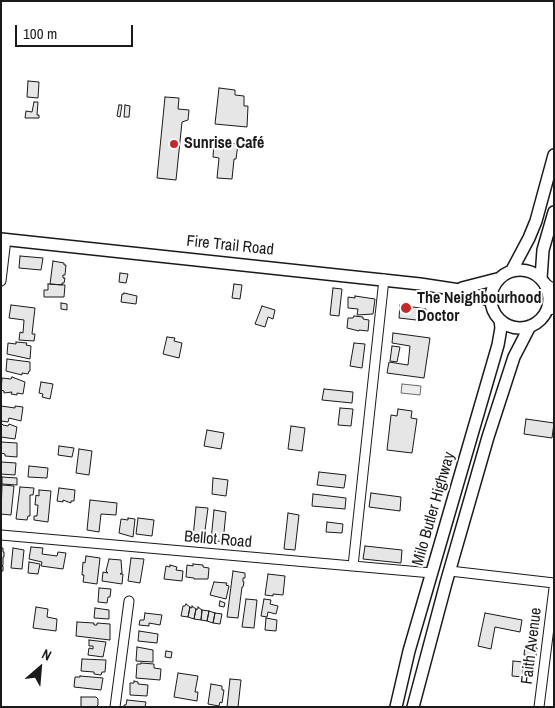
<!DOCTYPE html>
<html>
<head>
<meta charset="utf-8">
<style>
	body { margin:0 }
	#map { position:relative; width:555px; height:708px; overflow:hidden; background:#fff; font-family:"Archivo Narrow",sans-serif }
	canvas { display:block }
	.frame { position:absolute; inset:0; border:2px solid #1a1a1a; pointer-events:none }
	.north { position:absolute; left:15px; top:643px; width:50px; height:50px; -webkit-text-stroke:4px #fff; paint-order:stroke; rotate:27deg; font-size:14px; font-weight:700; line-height:20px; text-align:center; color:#1a1a1a }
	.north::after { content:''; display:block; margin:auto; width:18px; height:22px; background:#1a1a1a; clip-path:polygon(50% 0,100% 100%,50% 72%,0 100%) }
	.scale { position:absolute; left:15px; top:25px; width:118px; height:22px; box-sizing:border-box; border:2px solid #1a1a1a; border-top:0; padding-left:6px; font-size:15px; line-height:18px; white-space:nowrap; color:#1a1a1a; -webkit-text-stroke:4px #fff; paint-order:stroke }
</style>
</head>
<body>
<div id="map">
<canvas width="555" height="708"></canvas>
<div class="frame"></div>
<div class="north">N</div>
<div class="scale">100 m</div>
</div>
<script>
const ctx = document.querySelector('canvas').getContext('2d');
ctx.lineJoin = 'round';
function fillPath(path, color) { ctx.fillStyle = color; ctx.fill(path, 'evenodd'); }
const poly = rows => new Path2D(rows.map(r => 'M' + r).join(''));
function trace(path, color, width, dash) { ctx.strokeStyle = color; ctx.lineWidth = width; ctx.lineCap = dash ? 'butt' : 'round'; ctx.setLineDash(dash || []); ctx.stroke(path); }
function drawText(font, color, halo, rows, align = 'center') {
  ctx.font = font + ' "Archivo Narrow",sans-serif'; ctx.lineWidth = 4; ctx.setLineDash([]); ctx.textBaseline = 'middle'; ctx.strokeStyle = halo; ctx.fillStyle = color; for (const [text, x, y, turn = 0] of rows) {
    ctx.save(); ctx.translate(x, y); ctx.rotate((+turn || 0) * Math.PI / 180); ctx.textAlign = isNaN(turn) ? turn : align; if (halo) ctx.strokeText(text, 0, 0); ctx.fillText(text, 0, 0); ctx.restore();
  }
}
const built = poly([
	[402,384,421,386,420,395,401,393,402,384]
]);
fillPath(built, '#ededed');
trace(built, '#6a6a6a', 1);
const building = poly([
	[28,81,39,82,38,98,27,97,28,81],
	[219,88,235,90,235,95,244,96,244,106,248,106,247,127,215,124,219,88],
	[165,97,179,98,178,109,189,110,188,120,182,122,176,180,157,178,165,97],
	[34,102,38,102,37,115,39,115,39,118,25,118,26,111,32,112,34,102],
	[119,105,122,105,120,117,117,116,119,105],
	[125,105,130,106,129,117,124,117,125,105],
	[214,142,238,144,236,159,234,159,232,179,217,178,219,158,213,157,214,142],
	[20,256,43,258,41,270,19,268,20,256],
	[53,261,64,263,64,265,66,265,65,275,63,275,63,278,65,278,64,283,62,283,62,285,50,284,53,261],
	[120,273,128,274,126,283,119,282,120,273],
	[48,284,65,285,64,297,44,297,44,290,48,290,48,284],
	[234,284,242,285,240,299,232,298,234,284],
	[333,288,342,289,339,316,330,315,333,288],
	[124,293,137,296,136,304,121,302,122,294,124,294,124,293],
	[355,296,375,299,373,314,357,315,358,309,348,308,348,297,355,298,355,296],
	[61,303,67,304,67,310,61,309,61,303],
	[11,305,35,308,32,334,35,334,34,341,19,340,20,332,23,333,24,320,9,318,11,305],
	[400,305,426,309,425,321,399,318,400,305],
	[262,306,275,310,273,319,268,317,265,327,255,324,262,306],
	[354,316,363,317,363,319,369,320,368,331,359,330,359,331,347,328,348,318,353,318,354,316],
	[393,333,430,338,424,378,387,373,389,362,408,365,410,346,392,343,393,333],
	[167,337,175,338,174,341,182,343,179,358,163,354,167,337],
	[16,342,27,343,26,345,31,346,30,359,7,354,8,343,16,344,16,342],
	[354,343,365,344,362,368,350,366,354,343],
	[392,346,400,347,397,362,390,361,392,346],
	[7,359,30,362,30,371,29,371,28,374,22,373,22,375,6,371,7,359],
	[12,377,25,382,23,394,17,393,17,395,11,394,12,392,4,393,4,391,1,390,2,378,11,379,12,377],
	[41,382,53,384,50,399,42,397,43,394,39,393,41,382],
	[324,389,353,392,352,403,322,400,324,389],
	[1,406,15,408,15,406,23,407,21,421,9,418,8,422,1,421,1,406],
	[340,408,353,409,351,426,338,425,340,408],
	[398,409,412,411,411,418,417,419,412,453,387,450,391,415,397,416,398,409],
	[526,419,554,423,552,438,524,434,526,419],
	[1,423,3,425,8,426,9,424,17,427,15,439,1,437,1,423],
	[291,426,305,428,302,451,288,449,291,426],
	[207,430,224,433,221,449,204,446,207,430],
	[1,442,17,443,17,457,5,456,5,454,1,453,1,442],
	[59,446,74,448,72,457,58,455,59,446],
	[79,449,92,451,89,475,76,473,79,449],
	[1,462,16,463,15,475,1,474,1,462],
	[29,466,48,468,47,478,28,477,29,466],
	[319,472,346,475,344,488,317,485,319,472],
	[2,477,17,478,17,485,2,484,2,477],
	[213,478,228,480,226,496,212,494,213,478],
	[2,485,14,486,11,515,1,514,2,485],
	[20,487,34,488,33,495,30,495,30,516,28,516,27,520,16,519,20,487],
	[59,488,75,490,74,501,71,501,71,503,63,500,63,502,57,501,59,488],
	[39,490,51,491,48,522,34,520,34,516,37,516,38,505,35,505,36,495,39,496,39,490],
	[371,493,401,497,400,511,369,507,371,493],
	[313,494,346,498,345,509,312,506,313,494],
	[90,500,117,503,116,515,101,514,99,532,87,530,90,500],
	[196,507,208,508,204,538,193,537,196,507],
	[214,510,226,512,223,542,211,540,214,510],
	[288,513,299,515,295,550,284,549,288,513],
	[128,518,135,519,133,537,119,533,121,519,128,520,128,518],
	[138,518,154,520,152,536,136,534,138,518],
	[327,522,343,524,342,533,326,532,327,522],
	[365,546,402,550,401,563,363,559,365,546],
	[31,547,43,548,42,554,57,556,58,552,66,553,63,569,41,566,42,562,29,559,31,547],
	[1,548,3,548,3,552,4,552,4,557,3,557,3,565,2,566,3,566,3,571,1,571,1,548],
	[13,548,24,550,22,569,11,568,13,548],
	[86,556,100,558,97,584,83,582,84,575,82,575,83,562,85,563,86,556],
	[131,558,144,559,140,583,128,581,131,558],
	[109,559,121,560,122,573,120,574,123,574,122,584,102,581,103,572,108,573,106,571,109,559],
	[29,562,40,564,38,574,28,573,29,562],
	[193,564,203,565,203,567,209,568,208,579,194,579,194,578,186,577,187,565,193,566,193,564],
	[170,565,177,567,176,570,183,571,182,581,164,579,166,566,170,567,170,565],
	[233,571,245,573,245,578,243,578,243,582,244,582,243,587,242,587,238,618,227,617,233,571],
	[268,574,285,576,283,595,273,594,273,596,265,595,268,574],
	[214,582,227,583,226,585,229,586,226,599,210,595,214,582],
	[99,588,111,589,110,597,108,597,107,603,98,602,99,588],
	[246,599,257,600,254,628,242,627,246,599],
	[264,599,271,600,270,604,278,606,276,614,268,612,267,617,261,616,264,599],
	[220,601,225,603,224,607,219,606,220,601],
	[186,604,190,607,188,617,181,616,183,606,185,606,186,604],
	[192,606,196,609,194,619,188,617,190,607,192,608,192,606],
	[36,607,48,609,47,617,57,619,56,631,33,628,36,607],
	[198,607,202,610,201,620,194,619,196,609,198,609,198,607],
	[95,608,109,610,109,619,94,618,95,608],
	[202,610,209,611,207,621,201,620,202,610],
	[209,611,215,613,213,623,207,621,209,611],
	[145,613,162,615,160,625,149,623,149,626,139,625,140,620,144,620,145,613],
	[215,613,222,614,220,624,213,623,215,613],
	[485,613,522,620,520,632,495,627,491,649,478,646,485,613],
	[266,618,277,620,276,631,265,630,266,618],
	[77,622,94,623,94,625,97,625,97,623,110,624,110,640,76,636,77,622],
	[139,631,158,634,157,643,138,641,139,631],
	[89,640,106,642,103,657,88,655,89,648,93,649,93,646,89,646,89,640],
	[525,646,537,648,536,656,524,655,525,646],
	[137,647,153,650,153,662,136,661,137,647],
	[166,651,172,652,171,658,165,657,166,651],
	[82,659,106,660,105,672,102,672,101,675,94,674,94,672,81,671,82,659],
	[513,661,523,662,523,677,512,676,513,661],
	[141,663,154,664,154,668,161,669,160,680,136,678,137,664,141,664,141,663],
	[178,673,198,676,195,692,198,692,197,701,174,697,178,673],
	[80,676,103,678,101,690,74,687,75,677,80,677,80,676],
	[230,679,241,680,238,707,227,707,230,679],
	[134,681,138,682,138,684,148,685,147,696,130,695,130,683,134,683,134,681],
	[211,684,222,686,222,690,224,690,222,703,220,702,219,706,208,704,211,684],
	[81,697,96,697,98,699,98,705,96,707,81,707,81,697],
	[127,700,146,702,145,707,124,707,124,705,126,705,127,700]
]);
fillPath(building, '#e6e6e6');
trace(building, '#1a1a1a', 1);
const minor = poly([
	[1,281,6,239],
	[545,283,554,289],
	[547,310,554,309],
	[1,535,432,573],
	[353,566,384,279],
	[450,571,554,583],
	[115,707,129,601],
	[539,707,554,588]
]);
const major = poly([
	[1,239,420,284,466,291,491,301],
	'491 299a29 29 0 1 1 58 0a29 29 0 1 1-58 0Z',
	[512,270,529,238,536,221,554,155],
	[541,278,543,250,554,212],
	[462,288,497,279],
	[396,707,409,651,498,345,501,328,500,320],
	[413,707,446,583,488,437,514,357,530,326]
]);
trace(minor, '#1a1a1a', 11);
trace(major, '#1a1a1a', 14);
trace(minor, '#fff', 9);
trace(major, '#fff', 11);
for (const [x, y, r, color] of [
	[174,144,5,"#c62828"],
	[406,308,6,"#c62828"]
]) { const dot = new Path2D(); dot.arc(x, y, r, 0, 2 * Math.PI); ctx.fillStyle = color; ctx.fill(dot); trace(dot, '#fff', 2); }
drawText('bold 16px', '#1a1a1a', '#fff', [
	["Sunrise Café",184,144],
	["The Neighbourhood",417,299],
	["Doctor",417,317]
], 'left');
drawText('16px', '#1a1a1a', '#fff', [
	["Fire Trail Road",230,246,6],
	["Milo Butler Highway",434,509,-74],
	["Bellot Road",218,540,5],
	["Faith Avenue",532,646,-83]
]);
</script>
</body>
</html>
